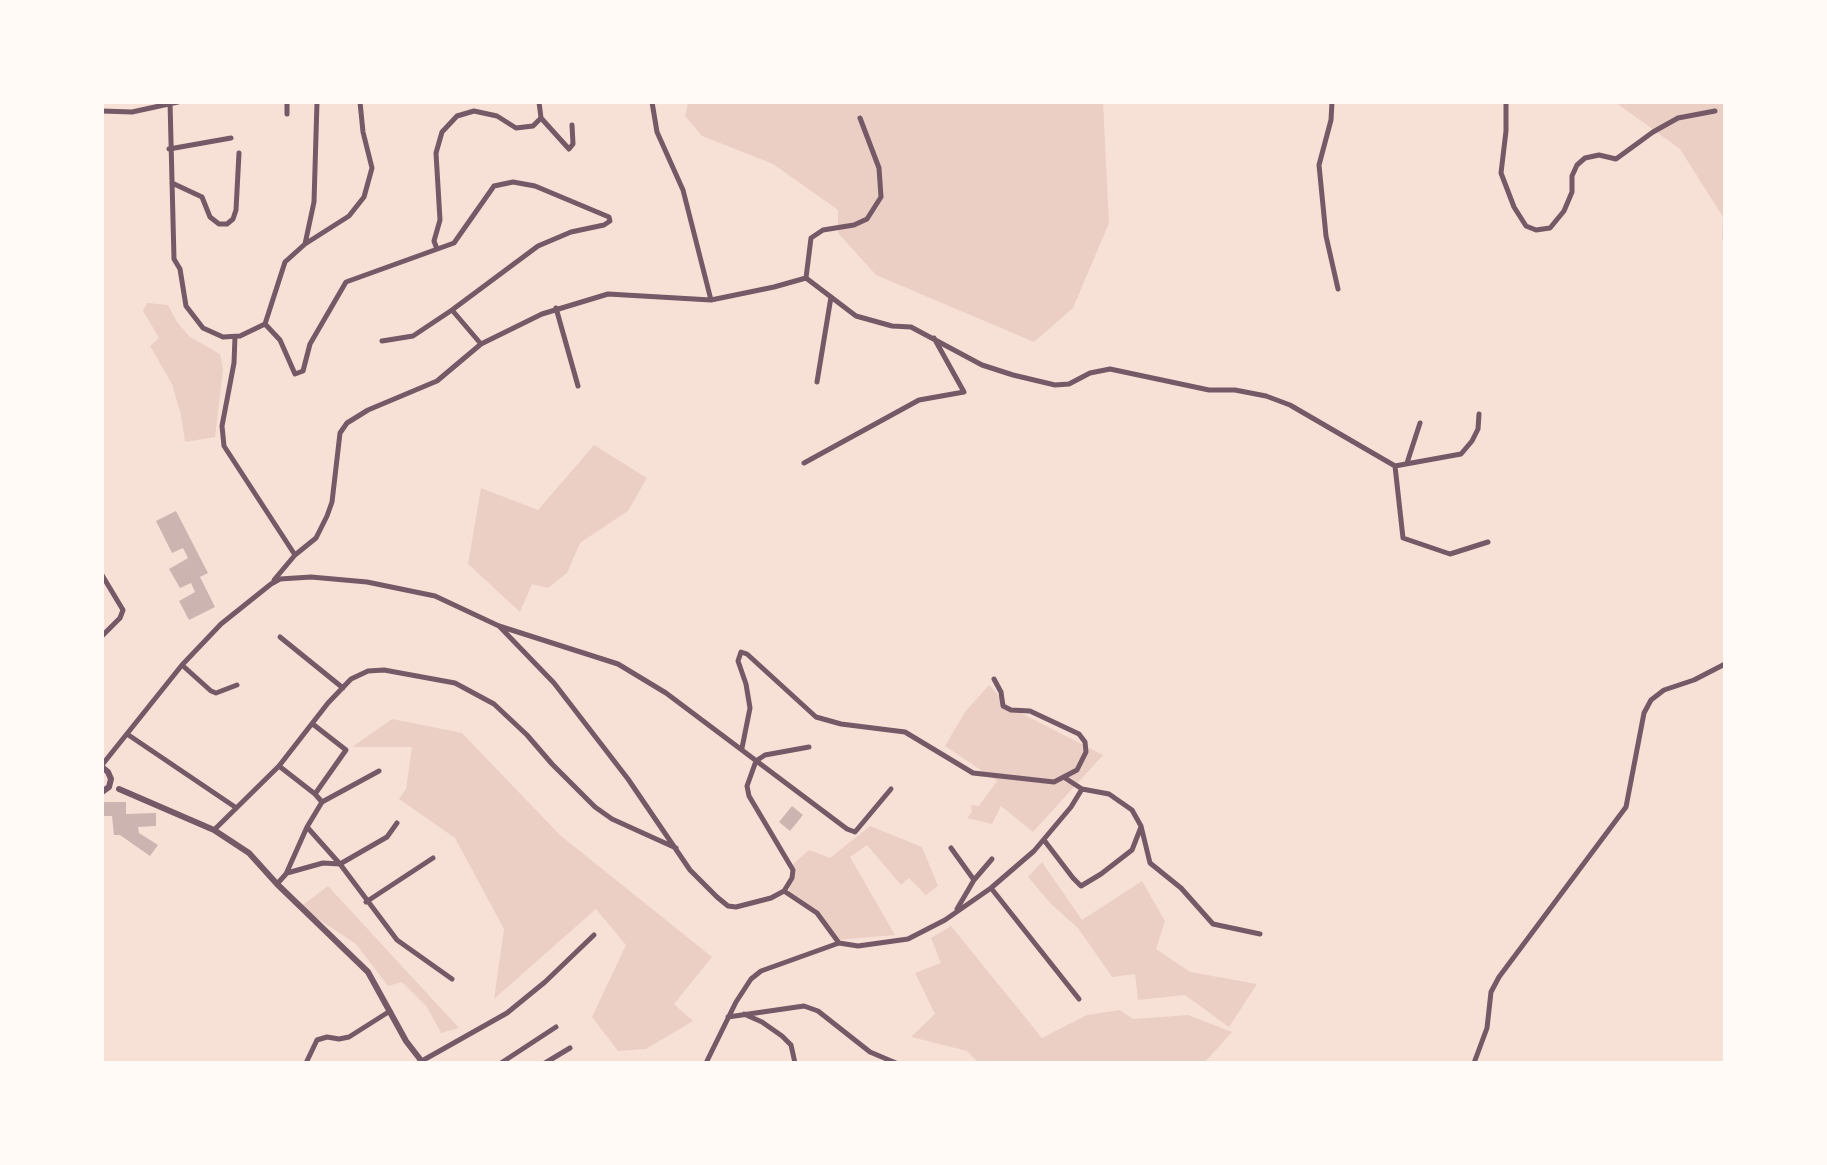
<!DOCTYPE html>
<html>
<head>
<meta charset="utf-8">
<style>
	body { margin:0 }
	#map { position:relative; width:1827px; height:1165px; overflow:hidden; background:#f7e1d7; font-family:"Sofia Sans Condensed",sans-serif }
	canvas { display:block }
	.frame { position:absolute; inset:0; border:104px solid #fffaf5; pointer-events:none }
</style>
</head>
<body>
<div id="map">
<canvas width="1827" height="1165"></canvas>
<div class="frame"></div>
</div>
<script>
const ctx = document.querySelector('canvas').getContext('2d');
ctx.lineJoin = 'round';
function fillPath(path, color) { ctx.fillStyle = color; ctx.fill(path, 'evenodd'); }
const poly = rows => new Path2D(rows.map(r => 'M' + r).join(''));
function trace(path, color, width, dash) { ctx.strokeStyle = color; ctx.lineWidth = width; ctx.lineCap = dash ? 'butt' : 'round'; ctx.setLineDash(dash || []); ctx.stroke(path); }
fillPath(poly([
	[688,102,1103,102,1109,223,1073,308,1034,342,876,275,838,233,838,210,773,164,702,136,685,116],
	[1615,102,1725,102,1725,242,1722,239,1723,217,1680,149],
	[147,303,168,305,177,322,190,337,220,354,223,370,215,437,185,442,181,415,172,384,150,346,159,338,143,311],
	[594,445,647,478,628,511,580,543,567,573,548,588,532,584,520,612,468,564,481,488,538,510],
	[989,685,1009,707,1103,755,1033,832,1001,806,992,824,967,818,972,812,971,805,979,806,997,781,945,746,965,712],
	[392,719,462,733,560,835,712,957,674,1004,693,1021,646,1049,618,1051,592,1017,626,945,596,909,494,999,504,929,455,838,399,799,406,789,412,747,352,747],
	[870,826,922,847,938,886,926,895,909,878,901,885,867,845,850,857,895,935,837,940,817,913,788,896,793,864,809,850,830,858],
	[1042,862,1082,920,1142,881,1165,921,1156,949,1190,972,1257,984,1229,1027,1185,995,1138,1000,1135,974,1112,977,1078,928,1051,904,1028,877],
	[328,886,459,1028,441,1033,427,1007,402,982,388,986,356,944,300,907],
	[951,926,1042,1038,1087,1015,1120,1010,1133,1019,1188,1015,1232,1032,1204,1063,979,1063,967,1051,911,1037,935,1014,915,973,941,963,931,938]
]), '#ebcfc5');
fillPath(poly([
	[176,511,208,573,200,577,215,607,189,620,179,601,195,592,191,583,180,588,169,569,188,558,183,548,172,553,156,521],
	[102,802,126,802,126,814,156,813,156,826,138,827,139,833,158,845,150,856,120,835,114,835,112,816,102,816],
	[792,806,803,815,790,831,779,822]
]), '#ccb4b1');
trace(poly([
	[170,102,174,259,180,269,186,306,203,328,223,337,240,336,265,324,280,340,295,374,303,371,310,344,346,282,454,243,494,186,513,182,535,186,609,217,610,221,604,225,571,232,538,246,452,310,481,344],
	[287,102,287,114],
	[652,102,657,132,683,190,711,300],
	[1332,102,1331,120,1319,165,1326,236,1338,289],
	[1506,102,1506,131,1501,173,1514,207,1526,226,1536,230,1550,228,1564,211,1572,192,1572,176,1577,165,1585,158,1599,155,1616,159,1653,132,1678,118,1715,111],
	[102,111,132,112,178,102],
	[541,118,569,149,573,144,572,125],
	[169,149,231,138],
	[172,183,202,197,210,217,219,224,227,224,233,219,236,210,239,153],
	[305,244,314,202,317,102],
	[437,249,434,241,440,220,436,153,442,132,457,116,474,111,497,116,516,128,533,126,541,118,539,102],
	[806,278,856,316,892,326,911,327,982,365,1013,375,1055,385,1069,384,1090,373,1110,369,1209,390,1235,390,1266,396,1290,405,1395,466,1461,454,1472,441,1478,429,1479,414],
	[806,278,811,238,823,230,854,225,867,219,881,197,879,168,860,118],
	[556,308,578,386],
	[265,324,285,262,305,244,349,216,364,197,372,168,363,132,360,102],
	[235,337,234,363,222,426,224,446,295,555],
	[382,341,413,336,452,310],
	[817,382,831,297],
	[804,463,919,400,964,392,934,338],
	[1407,463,1420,423],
	[1395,466,1403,538,1450,554,1488,542],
	[102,575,123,610,120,618,102,636],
	[274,580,295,555,316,538,327,516,332,502,340,433,347,423,368,410,437,381,481,344,542,314,608,294,711,300,774,287,806,278],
	[500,627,554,683,628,779,690,870,717,897,728,906,736,907,771,898,784,891,817,913,839,943],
	[280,637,343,688],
	[182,665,211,691,216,693,237,685],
	[127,734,235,807],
	[742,748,750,708,746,684,738,661,741,652,747,654,816,717,841,724,905,732,973,773,1054,782,1077,770,1086,752,1085,742,1079,734,1030,711,1011,710,1003,706,1001,692,994,679],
	[102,765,182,665,221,624,271,584,280,579,311,577,367,582,435,596,499,626,618,664,666,693,847,829,855,832,891,789],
	[279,766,315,794,346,750,314,725],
	[1065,778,1082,789,1109,794,1132,810,1141,826,1150,863,1181,888,1213,924,1260,934],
	[322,802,379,771],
	[307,827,322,802,315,794],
	[214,830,279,766,328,703,351,679,368,671,384,670,455,683,494,704,527,735,552,764,595,807,612,819,676,848],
	[1044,840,1073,878,1081,886,1101,874,1132,850,1141,827],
	[951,848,974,880],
	[287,873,323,863,340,864,387,837,397,823],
	[277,884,286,874,307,827,340,864,397,940,452,979],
	[991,888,1079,999],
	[784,891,792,878,793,870,749,796,747,786,756,761,765,755,809,747],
	[366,902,433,858],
	[957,909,974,880,992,859],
	[744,1014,762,1022,782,1036,791,1045,795,1063],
	[728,1017,804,1006,818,1011,870,1052,896,1063],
	[420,1062,507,1013,545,982,594,935],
	[306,1063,317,1040,327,1037,339,1039,349,1037,390,1011],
	[501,1063,556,1027],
	[545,1063,570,1048],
	[706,1063,736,1002,751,979,761,971,839,943,858,946,908,939,945,920,991,888,1034,851,1071,807,1082,789],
	[1474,1063,1487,1028,1491,992,1499,977,1626,807,1644,713,1651,700,1664,690,1694,680,1725,664]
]), '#755966', 5);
trace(poly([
	[102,767,108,772,111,779,109,787,102,792],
	[119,789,214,830,249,853,277,884,368,972,406,1041,423,1063]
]), '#755966', 6);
</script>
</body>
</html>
